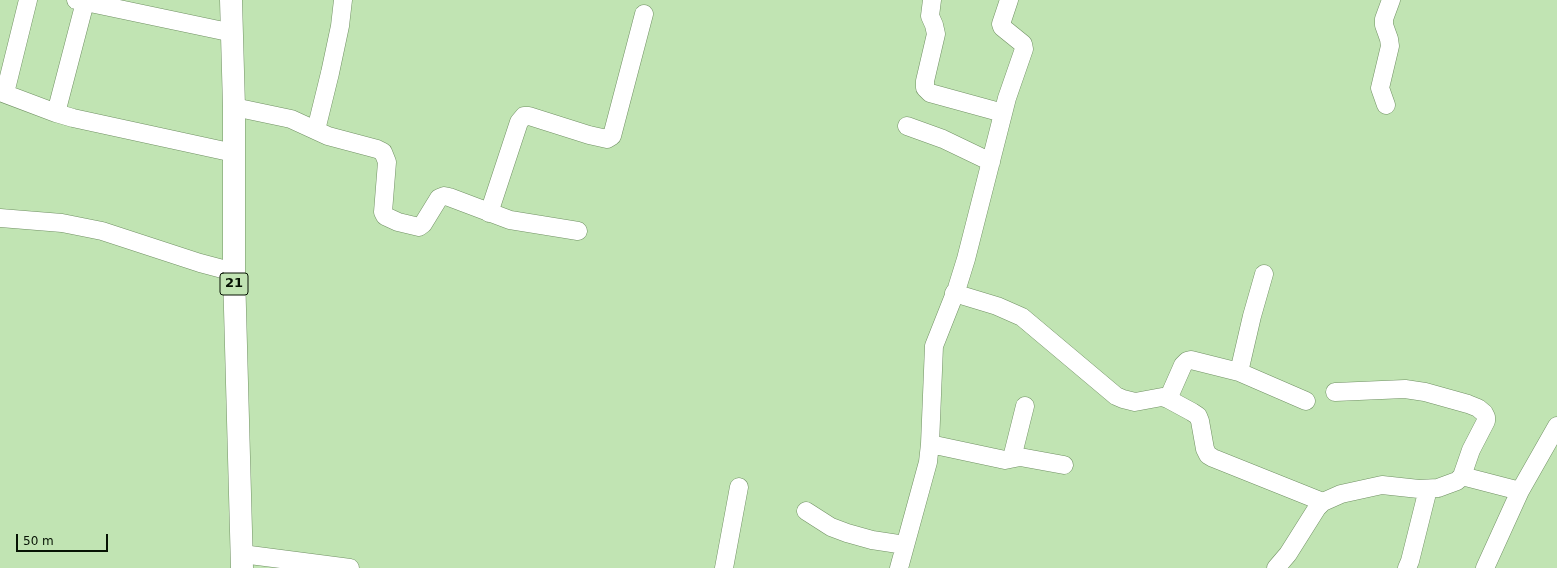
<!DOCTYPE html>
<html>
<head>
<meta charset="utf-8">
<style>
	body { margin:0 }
	#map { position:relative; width:1557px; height:568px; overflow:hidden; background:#c1e4b3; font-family:"DejaVu Sans",sans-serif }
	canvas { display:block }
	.scale { position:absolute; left:16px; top:534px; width:92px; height:18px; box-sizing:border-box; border:2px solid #061203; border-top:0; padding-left:5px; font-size:12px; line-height:14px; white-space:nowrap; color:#061203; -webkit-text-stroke:3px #c1e4b3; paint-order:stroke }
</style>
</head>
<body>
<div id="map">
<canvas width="1557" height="568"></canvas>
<div class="scale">50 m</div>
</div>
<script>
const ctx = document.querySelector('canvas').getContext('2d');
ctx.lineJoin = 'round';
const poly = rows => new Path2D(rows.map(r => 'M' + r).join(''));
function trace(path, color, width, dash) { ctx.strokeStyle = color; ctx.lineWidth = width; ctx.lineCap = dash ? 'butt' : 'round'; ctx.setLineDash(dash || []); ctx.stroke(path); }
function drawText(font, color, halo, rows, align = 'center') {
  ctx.font = font + ' "DejaVu Sans",sans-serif'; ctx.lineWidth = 3; ctx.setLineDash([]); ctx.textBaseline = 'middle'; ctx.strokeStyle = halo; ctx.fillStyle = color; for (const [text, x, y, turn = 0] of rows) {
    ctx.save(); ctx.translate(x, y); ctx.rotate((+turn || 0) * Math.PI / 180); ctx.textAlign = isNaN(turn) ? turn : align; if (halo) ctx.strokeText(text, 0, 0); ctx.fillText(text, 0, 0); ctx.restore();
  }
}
const minor = poly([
	[76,0,233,33],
	[932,0,930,16,934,25,936,34,925,81,925,88,930,93,1003,113],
	[0,92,56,113,73,118,234,153],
	[5,93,28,0],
	[1386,105,1380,88,1390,46,1389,39,1384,25,1384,19,1391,0],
	[234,107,291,119,328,136,377,149,383,152,387,162,383,212,385,216,398,222,419,227,423,224,439,198,444,196,449,197,510,220,578,231],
	[56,113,85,2],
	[907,126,943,139,991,162],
	[316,130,330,73,340,26,343,0],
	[489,213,519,122,524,116,529,116,589,135,607,139,612,136,644,14],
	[0,218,62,223,102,231,200,263,234,272],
	[954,293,997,306,1022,317,1116,396,1123,399,1135,402,1162,397,1168,399,1192,412,1198,416,1200,421,1205,449,1208,455,1213,458,1323,502],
	[1239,372,1252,316,1264,274],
	[1335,392,1405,389,1425,392,1468,404,1478,408,1484,413,1486,417,1486,421,1471,450,1462,476],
	[1168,399,1183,365,1187,361,1191,360,1239,372,1306,401],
	[930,444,1005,460,1020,457,1064,465],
	[1012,458,1025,406],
	[806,511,831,527,847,533,872,540,905,545],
	[242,554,350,568],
	[724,568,739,487],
	[899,568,928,462,930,444,934,346,957,288,966,259,1007,98,1024,49,1023,44,1002,27,1001,24,1009,0],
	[1276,568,1288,554,1317,508,1323,502,1341,494,1382,485,1419,489,1438,488,1457,481,1462,476,1520,491,1557,426],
	[1407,568,1410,561,1428,489],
	[1485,568,1520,491]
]);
const highway = poly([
	[231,0,234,107,234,272,242,568]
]);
trace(minor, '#719164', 19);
trace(highway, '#719164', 23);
trace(minor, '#fff', 18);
trace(highway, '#fff', 22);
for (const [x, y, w] of [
	[234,284,28]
]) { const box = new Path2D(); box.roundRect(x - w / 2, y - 11, w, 22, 3); ctx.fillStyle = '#c1e4b3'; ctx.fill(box); trace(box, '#061203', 1); }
drawText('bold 13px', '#061203', null, [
	["21",234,284]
]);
</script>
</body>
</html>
